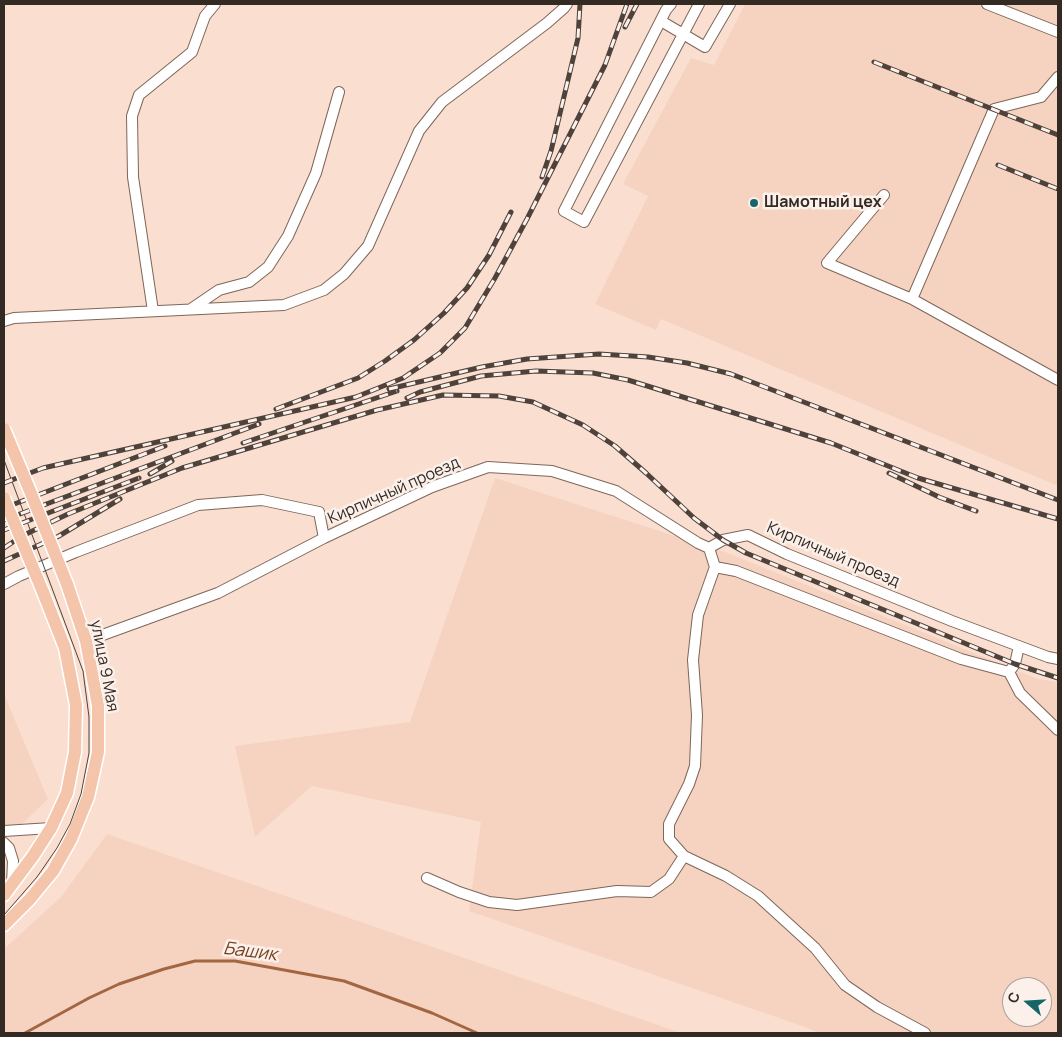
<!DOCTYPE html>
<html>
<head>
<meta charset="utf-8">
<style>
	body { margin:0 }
	#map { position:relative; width:1062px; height:1037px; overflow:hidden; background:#fadfd0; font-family:Manrope,sans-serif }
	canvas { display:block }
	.frame { position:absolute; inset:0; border:5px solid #342a24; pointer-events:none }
	.north { position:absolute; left:1002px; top:977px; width:50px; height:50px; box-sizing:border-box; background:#fbf0ea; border:1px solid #aba19b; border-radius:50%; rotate:289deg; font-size:14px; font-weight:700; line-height:20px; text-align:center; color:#342a24 }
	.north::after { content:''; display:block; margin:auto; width:18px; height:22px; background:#166569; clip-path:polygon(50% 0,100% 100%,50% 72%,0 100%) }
</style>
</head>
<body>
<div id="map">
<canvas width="1062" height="1037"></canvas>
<div class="frame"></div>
<div class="north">С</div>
</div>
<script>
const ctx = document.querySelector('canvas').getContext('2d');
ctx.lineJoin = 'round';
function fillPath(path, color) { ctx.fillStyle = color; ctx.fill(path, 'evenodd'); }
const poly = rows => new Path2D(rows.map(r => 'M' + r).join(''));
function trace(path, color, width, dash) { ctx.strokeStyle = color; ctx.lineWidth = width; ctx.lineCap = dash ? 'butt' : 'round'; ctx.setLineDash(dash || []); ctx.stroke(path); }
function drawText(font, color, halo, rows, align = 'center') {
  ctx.font = font + ' Manrope,sans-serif'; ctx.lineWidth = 5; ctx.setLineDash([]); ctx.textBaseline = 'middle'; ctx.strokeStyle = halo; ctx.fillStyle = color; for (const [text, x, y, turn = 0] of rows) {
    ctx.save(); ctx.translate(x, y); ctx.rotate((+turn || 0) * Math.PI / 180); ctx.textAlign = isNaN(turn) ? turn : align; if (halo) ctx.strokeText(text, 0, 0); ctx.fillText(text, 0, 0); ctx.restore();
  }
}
fillPath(poly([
	[745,4,1058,4,1058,486,661,319,656,330,595,304,648,196,623,184,691,58,714,65],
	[495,478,728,553,1038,679,1058,682,1058,1033,819,1033,805,1027,469,911,481,822,312,786,255,837,235,746,410,722],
	[1012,987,1042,987,1042,1017,1012,1017],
	[4,694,48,799,4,841],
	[107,834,681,1033,4,1033,4,949,61,897]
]), '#f6d3c1');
trace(poly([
	[25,1033,89,998,119,984,164,969,195,961,235,961,344,981,432,1013,477,1033]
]), '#a26642', 3);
const minor = poly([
	[671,4,666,10,564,211,584,222,699,4],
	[987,4,1058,32],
	[661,21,705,47,730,4],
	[884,195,827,263,912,299,1058,380],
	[912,299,994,109,1041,97,1058,77],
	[191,309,219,290,249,282,268,267,288,236,316,173,339,92],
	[153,311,133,177,132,116,139,95,192,52,205,16,215,4],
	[4,321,14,318,284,305,324,290,344,274,368,246,419,131,442,102,547,23,564,8,567,4],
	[324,538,432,487,488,467,552,471,616,491,698,543,709,548,723,540,748,535,787,554,952,621,1048,657,1058,659],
	[709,548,715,567,698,615,693,660,697,715,695,766,689,784,669,824,669,839,684,856,726,876,758,896,815,948,845,985,877,1007,925,1033],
	[715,567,736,571,961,659,1009,672,1020,693,1058,730],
	[4,584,19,576,76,552,198,505,262,500,319,512,324,538,218,593,86,641],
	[1009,672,1015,664,1019,646],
	[4,831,51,828],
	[4,843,9,848,13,861,12,884],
	[427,878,459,892,489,902,517,905,617,891,651,892,669,879,684,856]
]);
const major = poly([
	[4,895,33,856,51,828,67,793,75,752,76,705,65,648,43,592],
	[4,925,29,900,53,871,71,839,88,797,98,752,98,706,86,641,67,584]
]);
trace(minor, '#7e6659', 12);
trace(major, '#fff', 15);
trace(minor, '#fff', 10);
trace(major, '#f5c5ab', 12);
trace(poly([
	[4,460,83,671,89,717,89,753,81,794,70,824,57,848,37,877,4,915]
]), '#4e423b', 1);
const rail = poly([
	[625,27,637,4],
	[874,62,1058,135],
	[998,165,1058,189],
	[542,177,551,151,578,38,580,4],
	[389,389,482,367,527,359,599,354,648,357,687,363,731,374,1058,500],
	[407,398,420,392,481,376,536,371,593,373,628,380,831,443,918,478,1058,519],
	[276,409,358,378,385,361,414,340,444,313,467,288,489,255,511,212],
	[243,443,397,391],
	[889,473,939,497,976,511],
	[150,474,172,461],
	[4,483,43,468,356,397,403,378,440,353,465,328,495,278,527,219,605,65,627,4],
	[4,508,165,446],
	[4,520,259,424],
	[4,530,139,478],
	[4,548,22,536,68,514,182,468,377,410,443,395,499,396,533,402,583,425,615,446,646,473,694,518,723,540,746,553,1015,664,1058,678],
	[4,561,59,536,120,499]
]);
trace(rail, '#4e423b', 5);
trace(rail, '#fbf0ea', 3, [9]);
const majorBridge = poly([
	[4,429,30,491,67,584],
	[4,498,43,592]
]);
trace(majorBridge, '#fff', 15, []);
trace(majorBridge, '#f5c5ab', 12);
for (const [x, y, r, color] of [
	[754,203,5,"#166569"]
]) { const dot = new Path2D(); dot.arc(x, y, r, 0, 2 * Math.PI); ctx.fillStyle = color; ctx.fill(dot); trace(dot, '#fbf0ea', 2); }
drawText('bold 16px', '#342a24', '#fbf0ea', [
	["Шамотный цех",764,203]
], 'left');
drawText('16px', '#342a24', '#fbf0ea', [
	["Кирпичный проезд",394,491,-24],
	["Кирпичный проезд",833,555,23],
	["улица 9 Мая",104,666,79]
]);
drawText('italic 18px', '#773f1e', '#fbf0ea', [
	["Башик",250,952,7]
]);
</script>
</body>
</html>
